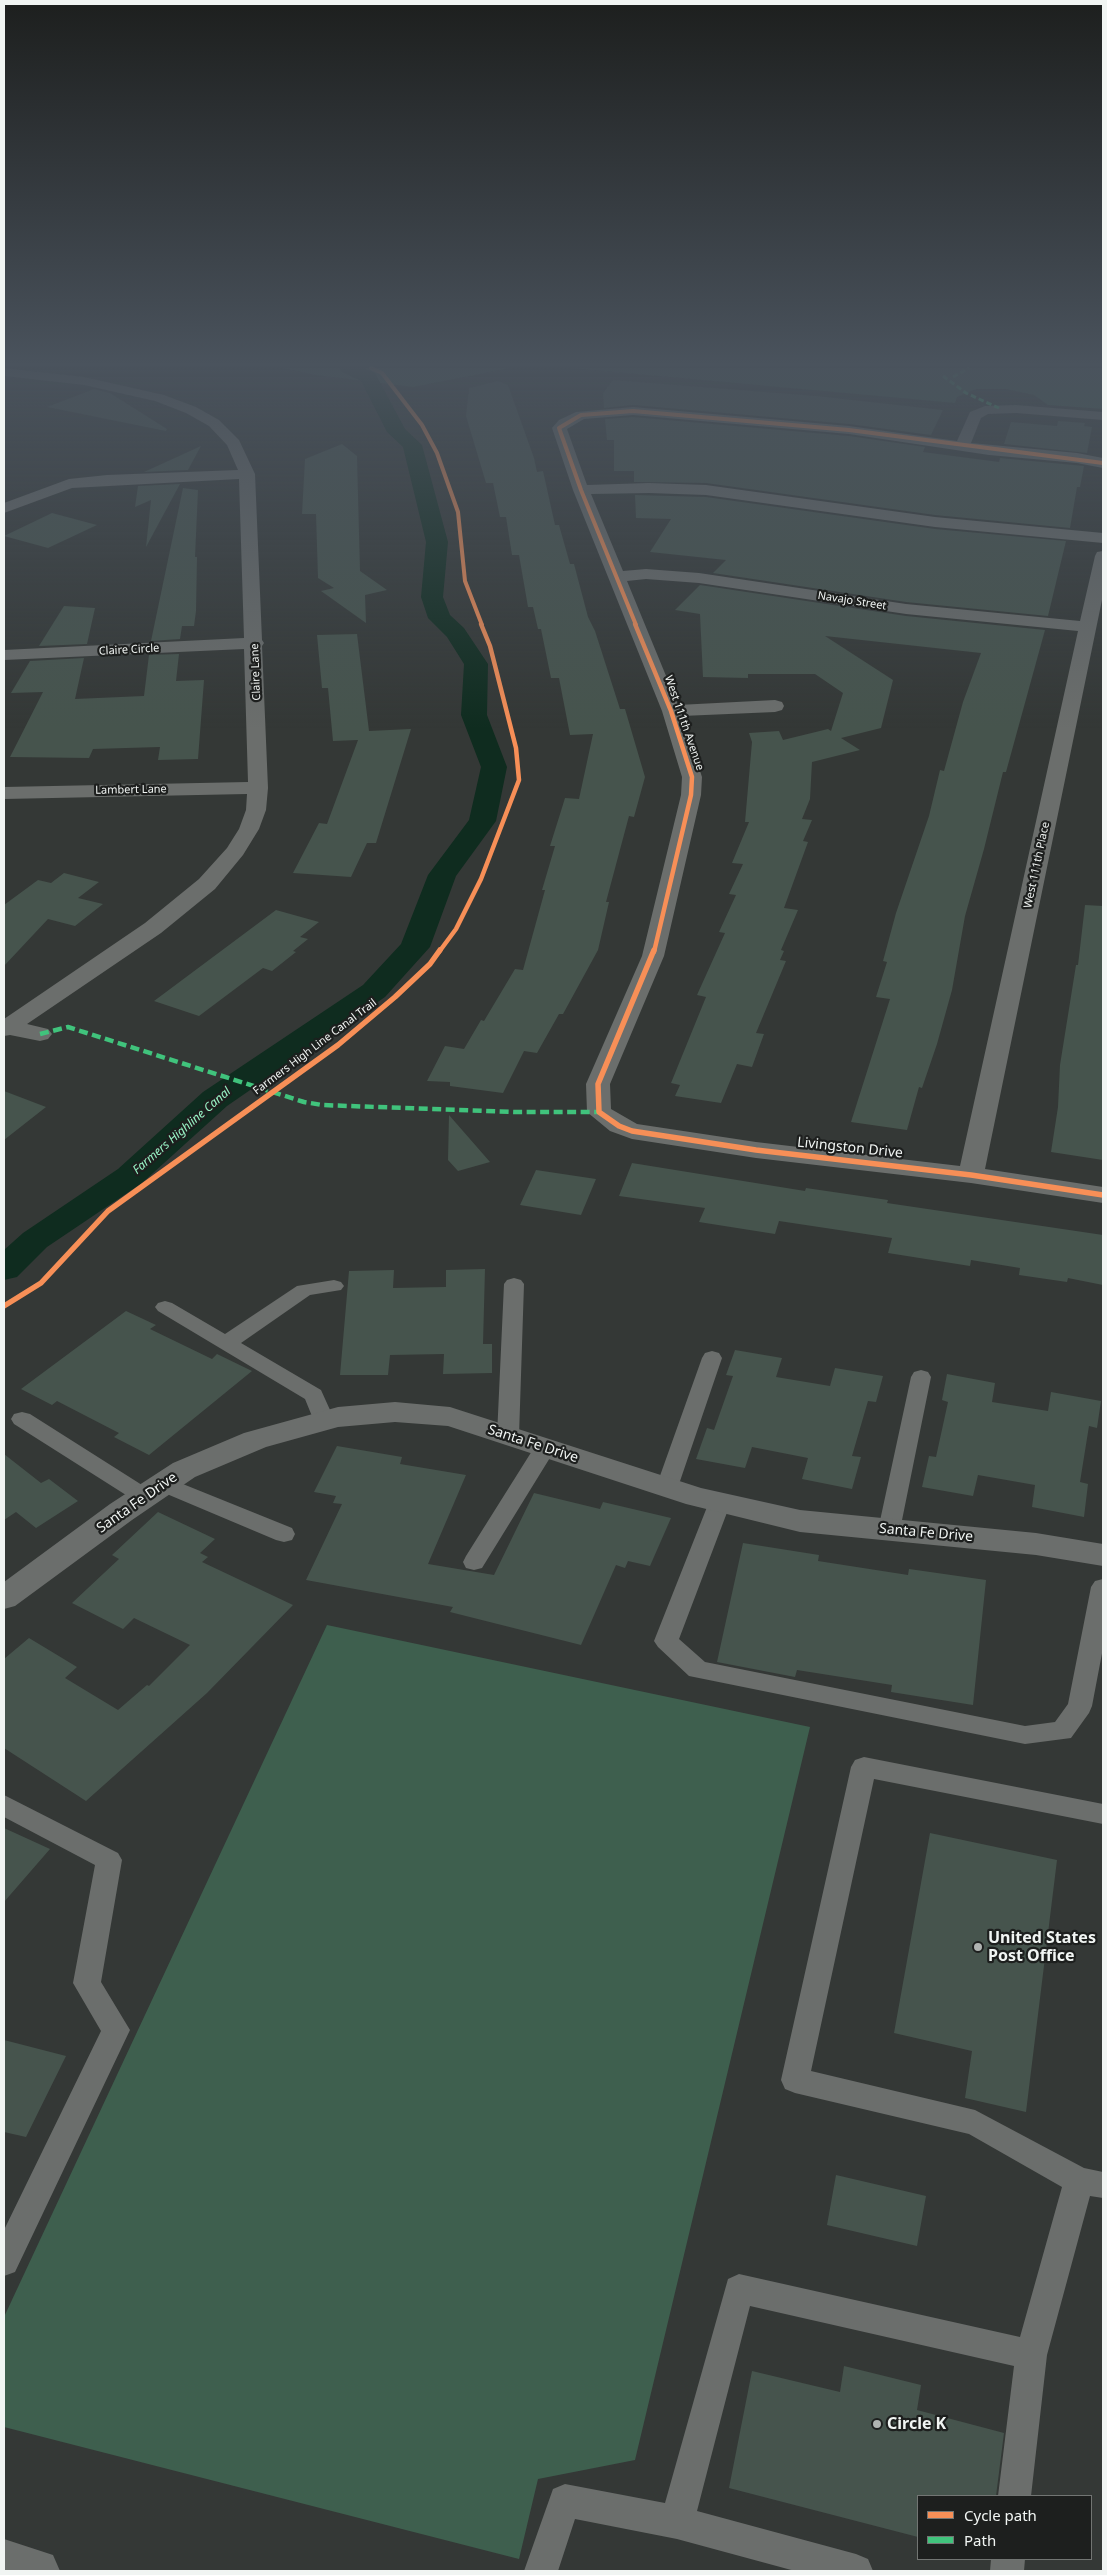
<!DOCTYPE html>
<html>
<head>
<meta charset="utf-8">
<style>
	body { margin:0 }
	#map { position:relative; width:1107px; height:2575px; overflow:hidden; background:#343836; font-family:"Noto Sans",sans-serif }
	canvas { display:block }
	.frame { position:absolute; inset:0; border:5px solid #f1f5f3; pointer-events:none }
	.legend { position:absolute; left:917px; top:2495px; width:175px; height:65px; box-sizing:border-box; background:#1d1f1e; border:1px solid #727573; margin:0; padding:6px 9px; list-style:none; font-size:15px; color:#f1f5f3 }
	.legend li { display:flex; align-items:center; gap:10px; height:25px }
	.legend b { width:25px; border:1px solid #727573 }
</style>
</head>
<body>
<div id="map">
<canvas width="1107" height="2575"></canvas>
<div class="frame"></div>
<ul class="legend">
<li><b style="height:6px;background:#f78f57"></b>Cycle path</li>
<li><b style="height:6px;background:#40c37c"></b>Path</li>
</ul>
</div>
<script>
const ctx = document.querySelector('canvas').getContext('2d');
ctx.lineJoin = 'round';
function fillPath(path, color) { ctx.fillStyle = color; ctx.fill(path, 'evenodd'); }
const poly = rows => new Path2D(rows.map(r => 'M' + r).join(''));
function trace(path, color, width, dash) { ctx.strokeStyle = color; ctx.lineWidth = width; ctx.lineCap = dash ? 'butt' : 'round'; ctx.setLineDash(dash || []); ctx.stroke(path); }
function drawText(font, color, halo, rows, align = 'center') {
  ctx.font = font + ' "Noto Sans",sans-serif'; ctx.lineWidth = 4.5; ctx.setLineDash([]); ctx.textBaseline = 'middle'; ctx.strokeStyle = halo; ctx.fillStyle = color; for (const [text, x, y, turn = 0] of rows) {
    ctx.save(); ctx.translate(x, y); ctx.rotate((+turn || 0) * Math.PI / 180); ctx.textAlign = isNaN(turn) ? turn : align; if (halo) ctx.strokeText(text, 0, 0); ctx.fillText(text, 0, 0); ctx.restore();
  }
}
fillPath(poly([
	[283,368,510,368,413,387,316,375],
	[571,368,1103,368,1103,409,1048,405,1034,395,1006,389,976,389,957,397,955,403],
	[327,1625,810,1727,635,2460,538,2479,519,2559,4,2427,4,2317]
]), '#3e5f4e');
fillPath(poly([
	[339,368,364,368,375,373,405,429,422,445,448,542,443,597,450,615,464,628,488,664,487,715,507,767,496,821,456,876,430,947,385,997,227,1106,142,1183,47,1247,17,1277,4,1280,4,1250,23,1233,118,1169,203,1092,363,985,401,944,428,875,469,820,481,767,461,715,464,664,447,637,428,618,421,597,426,542,403,447,387,432,361,381,342,372,339,368]
]), '#0f2c1f');
fillPath(poly([
	[613,380,816,396,943,410,931,435,849,424,633,405,604,408,603,393],
	[498,381,508,385,534,458,537,472,543,471,555,525,559,525,570,564,574,564,588,617,595,631,620,709,625,709,645,777,634,817,629,816,606,902,609,902,598,950,563,1014,559,1014,537,1053,524,1051,503,1093,450,1086,450,1082,427,1081,445,1046,464,1049,481,1020,484,1021,515,969,523,970,545,890,542,890,555,846,550,846,561,811,565,798,579,799,593,734,570,735,559,678,551,678,541,629,538,629,533,607,528,607,519,555,512,555,506,517,500,517,493,483,486,483,466,416,469,388],
	[94,389,110,393,167,429,166,431,47,407],
	[633,417,849,436,925,447,923,452,999,462,1000,458,1084,466,1080,487,1077,487,1070,528,935,515,706,483,634,482,634,471,614,471,614,440,607,440,605,419],
	[1058,421,1085,423,1084,426,1092,427,1087,453,1004,444,1011,422,1057,426],
	[342,444,357,456,360,571,387,590,365,595,366,623,321,591,334,588,318,578,316,514,302,514,305,459],
	[201,446,188,470,144,472],
	[180,484,146,547,151,500,135,507,138,486],
	[183,488,198,490,195,557,197,557,196,611,194,626,182,626,180,639,151,641],
	[635,495,706,497,935,529,1066,541,1048,616,906,602,713,573,726,560,650,552,671,519,636,518],
	[52,513,97,525,48,548,4,536],
	[700,585,906,616,1045,630,1006,772,1003,772,984,849,965,916,952,990,937,1044,922,1088,919,1087,907,1130,851,1122,890,999,876,997,887,962,883,961,896,913,929,816,940,770,944,771,963,702,981,653,825,636,893,680,881,728,841,738,860,750,812,762,810,799,802,819,812,820,803,841,808,842,784,908,798,910,781,950,784,951,780,960,786,961,756,1033,764,1034,752,1067,737,1064,721,1103,675,1096,680,1085,671,1083,706,997,697,995,725,933,719,932,736,895,729,894,743,864,732,863,749,822,745,822,752,742,749,733,779,731,783,740,828,729,831,731,843,693,815,674,748,674,748,678,703,677,700,614,675,610],
	[64,606,95,608,87,644,39,646],
	[357,634,369,731,411,729,376,843,367,843,351,877,293,873,319,823,327,824,358,740,333,741,328,688,322,688,317,635],
	[179,654,176,681,204,680,198,759,158,760,160,747,93,749,89,758,10,757,43,692,11,693,30,661,84,658,75,699,144,696,149,655],
	[64,873,99,882,78,898,103,904,75,926,48,919,4,966,4,905,38,880,51,883],
	[1085,905,1103,906,1103,1160,1051,1152,1058,1107,1060,1065,1076,965,1078,965],
	[276,910,319,922,300,937,308,939,293,951,296,952,272,971,263,968,199,1016,154,1001],
	[4,1091,46,1107,4,1140],
	[449,1115,490,1162,458,1171,448,1160],
	[632,1163,805,1191,806,1188,888,1200,887,1203,1103,1235,1103,1285,1068,1278,1067,1282,1019,1275,1020,1268,971,1260,970,1266,888,1253,892,1238,779,1221,775,1234,699,1222,705,1208,619,1196],
	[536,1170,596,1179,581,1215,520,1205],
	[485,1269,483,1344,492,1344,492,1373,443,1374,444,1354,390,1355,388,1375,340,1375,349,1271,394,1270,393,1288,446,1287,446,1270],
	[126,1311,156,1325,150,1329,212,1359,217,1354,252,1371,149,1455,114,1437,119,1433,57,1401,52,1405,21,1389],
	[735,1350,782,1358,776,1377,830,1386,835,1368,883,1376,876,1402,868,1401,852,1456,861,1457,852,1489,802,1479,808,1458,752,1447,745,1468,696,1459,707,1428,714,1430,733,1376,726,1375],
	[947,1374,995,1383,992,1402,1048,1411,1051,1392,1101,1401,1097,1428,1089,1426,1080,1482,1088,1484,1084,1517,1032,1507,1035,1485,978,1475,973,1496,922,1487,929,1456,936,1457,948,1402,942,1400],
	[337,1446,402,1457,400,1464,466,1475,428,1564,494,1575,534,1493,600,1509,603,1502,671,1518,650,1566,628,1561,625,1568,616,1565,581,1645,450,1612,453,1607,306,1580,342,1504,333,1503,336,1496,314,1492],
	[4,1454,41,1483,49,1479,78,1501,36,1528,16,1512,4,1520],
	[158,1512,215,1539,200,1553,208,1557,202,1562,293,1605,207,1693,86,1801,4,1748,4,1659,29,1638,77,1667,65,1678,118,1710,147,1685,149,1686,190,1645,134,1618,123,1629,72,1603,119,1559,112,1555],
	[743,1543,819,1555,818,1561,908,1575,909,1569,986,1580,973,1705,891,1692,892,1685,797,1670,795,1677,717,1662],
	[4,1828,50,1849,4,1902],
	[930,1833,1057,1860,1026,2112,965,2098,972,2051,894,2033],
	[4,2040,66,2056,26,2137,4,2132],
	[836,2175,926,2196,917,2246,827,2225],
	[844,2366,921,2385,917,2410,1004,2433,996,2496,918,2496,918,2537,729,2488,752,2371,840,2392]
]), '#46544d');
fillPath(poly([
	[514,1278,521,1280,524,1284,519,1436,516,1441,508,1443,500,1441,497,1436,504,1284,507,1280,514,1278],
	[334,1280,341,1282,344,1286,341,1290,310,1295,241,1343,321,1390,335,1421,332,1426,324,1428,316,1426,305,1399,158,1311,155,1307,158,1303,165,1301,172,1303,225,1334,297,1286,334,1280],
	[712,1351,719,1353,722,1358,678,1487,675,1492,667,1495,659,1492,656,1487,702,1358,705,1353,712,1351],
	[921,1370,928,1372,931,1377,900,1530,897,1536,889,1538,881,1536,878,1530,911,1377,914,1372,921,1370],
	[22,1412,30,1414,153,1492,156,1497,153,1502,145,1505,137,1502,14,1424,11,1419,14,1414,22,1412],
	[545,1441,553,1443,556,1448,482,1568,474,1570,466,1568,463,1562,466,1556,537,1443,545,1441],
	[163,1476,292,1528,295,1534,292,1540,284,1542,276,1540,155,1489,152,1484,155,1479,163,1476],
	[720,1494,728,1497,731,1502,679,1639,705,1662,1025,1726,1055,1722,1068,1704,1091,1587,1095,1581,1103,1579,1103,1648,1092,1706,1089,1713,1071,1738,1025,1744,689,1676,658,1647,654,1641,709,1502,712,1497,720,1494],
	[864,1757,1103,1804,1103,1824,874,1779,811,2071,975,2110,1084,2168,1103,2172,1103,2198,1090,2196,1047,2355,1031,2496,998,2496,1014,2366,750,2306,697,2511,856,2554,868,2559,873,2571,795,2571,677,2539,575,2519,558,2571,524,2571,553,2489,565,2484,665,2503,728,2279,739,2274,1020,2337,1062,2187,969,2134,795,2093,785,2089,781,2080,851,1767,855,1760,864,1757],
	[4,1795,118,1853,122,1860,101,1982,130,2030,15,2272,4,2276,4,2230,101,2031,73,1983,95,1865,4,1817,4,1795],
	[991,2559,1025,2559,1024,2571,990,2571,991,2559]
]), '#6b6e6c');
fillPath(poly([
	[4,368,84,377,164,395,196,407,219,420,239,440,255,474,262,640,264,643,262,646,268,788,266,810,259,829,243,855,215,889,161,933,27,1024,48,1029,52,1034,48,1039,40,1041,10,1035,4,1036,4,1019,145,923,199,879,227,848,239,829,246,810,247,794,4,799,4,787,248,782,244,649,4,660,4,650,244,638,239,479,72,488,4,513,4,503,69,479,107,475,238,470,227,445,209,426,186,413,155,401,84,385,4,376,4,368],
	[1016,405,1103,412,1103,420,1016,413,988,414,981,418,971,443,1077,453,1103,458,1103,468,1077,463,989,455,849,434,633,415,584,419,567,429,587,485,649,483,706,485,935,517,1103,533,1103,543,935,527,706,495,649,493,591,494,623,571,646,569,699,573,906,604,1080,621,1095,556,1097,552,1103,551,1103,595,985,1169,1103,1187,1103,1203,971,1183,756,1158,632,1139,610,1131,587,1112,586,1084,642,956,681,795,682,777,662,711,573,490,552,428,559,420,576,412,633,407,849,426,957,441,970,412,985,406,1016,405],
	[646,579,699,583,906,614,1078,631,960,1166,756,1142,637,1124,611,1109,610,1084,664,956,701,795,702,777,682,716,775,712,782,710,784,706,782,702,775,700,678,705,627,581,646,579],
	[395,1402,450,1407,701,1488,800,1510,1036,1533,1103,1544,1103,1566,1036,1555,800,1532,686,1504,448,1426,395,1422,338,1427,266,1447,195,1477,132,1520,15,1606,4,1609,4,1582,110,1504,173,1463,244,1433,338,1407,395,1402]
]), '#6b6e6c');
fillPath(poly([
	[4,2539,53,2555,60,2571,4,2571,4,2539]
]), '#6b6e6c');
trace(poly([
	[943,376,966,393,999,408],
	[953,377,969,368]
]), '#40c37c', 3, [5.5, 3]);
trace(poly([
	[40,1034,68,1027,304,1102,322,1105,515,1112,599,1112]
]), '#40c37c', 4.5, [9, 4.5]);
trace(poly([
	[371,368,382,373,422,425,437,453,458,512,465,581,482,625],
	[636,625,581,490,559,428,581,415,633,411,849,430,1103,463]
]), '#f78f57', 4);
trace(poly([
	[635,624,671,711,692,777,691,795,654,952],
	[439,952,456,929,481,879,519,780,516,748,490,646,481,624]
]), '#f78f57', 4.5);
trace(poly([
	[654,950,598,1084,599,1112,619,1126,632,1131,756,1150,971,1175,1103,1195],
	[4,1306,41,1283,108,1211,338,1045,395,997,430,964,440,950]
]), '#f78f57', 5.5);
const sky = ctx.createLinearGradient(0, 0, 0, 729);
sky.addColorStop(0, '#1d1f1e');
sky.addColorStop(0.5, '#4a535d');
sky.addColorStop(1, '#4a535d00');
ctx.fillStyle = sky;
ctx.fillRect(0, 0, 1107, 729);
for (const [x, y, r, color] of [
	[978,1947,5,"#afb3b1"],
	[877,2424,5,"#afb3b1"]
]) { const dot = new Path2D(); dot.arc(x, y, r, 0, 2 * Math.PI); ctx.fillStyle = color; ctx.fill(dot); trace(dot, '#1d1f1e', 2); }
drawText('11px', '#f1f5f3', '#1d1f1e', [
	["Navajo Street",852,601,9],
	["Claire Circle",129,650,-3],
	["Claire Lane",256,672,-92],
	["West 111th Avenue",684,723,71],
	["Lambert Lane",131,790,-1],
	["West 111th Place",1037,865,-78],
	["Farmers High Line Canal Trail",315,1047,-37]
]);
drawText('italic 12px', '#98f3c5', '#1d1f1e', [
	["Farmers Highline Canal",182,1131,-41]
]);
drawText('14px', '#f1f5f3', '#1d1f1e', [
	["Livingston Drive",850,1148,6],
	["Santa Fe Drive",533,1444,18],
	["Santa Fe Drive",137,1503,-35],
	["Santa Fe Drive",926,1533,5]
]);
drawText('bold 16px', '#f1f5f3', '#1d1f1e', [
	["United States",988,1938],
	["Post Office",988,1956],
	["Circle K",887,2424]
], 'left');
</script>
</body>
</html>
